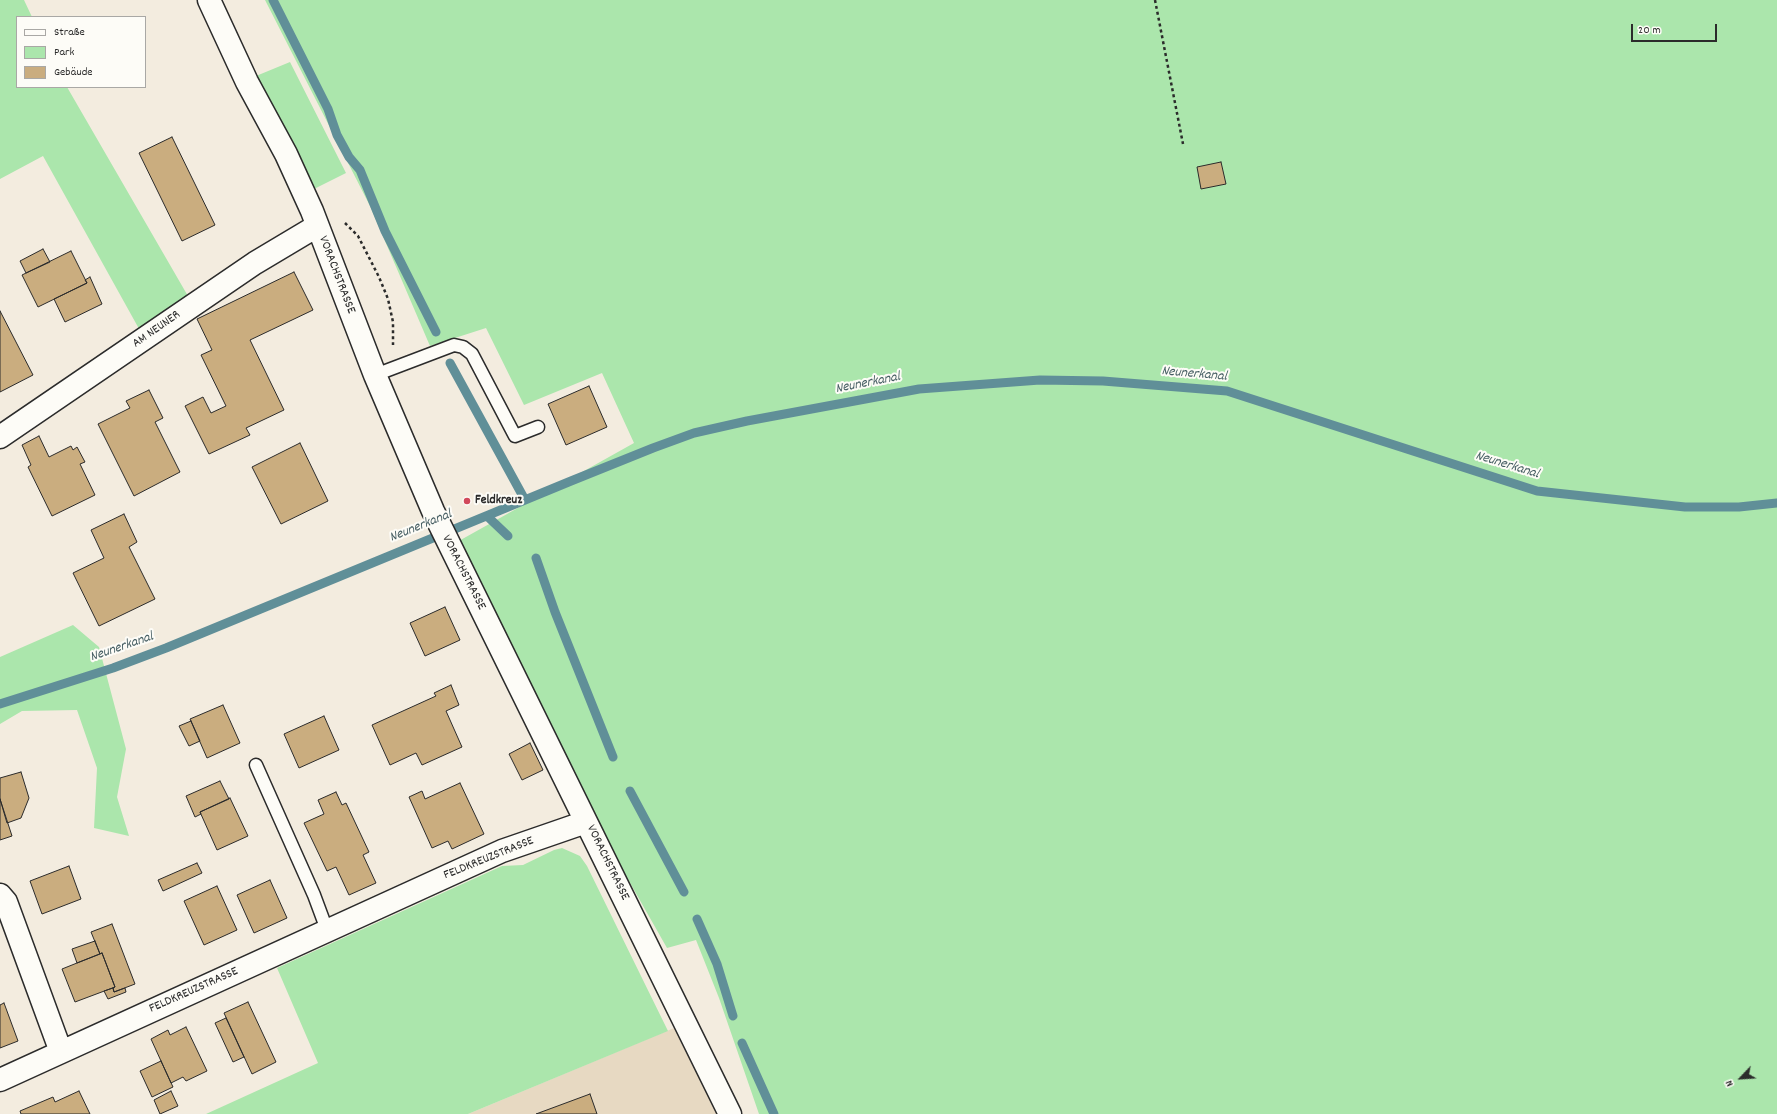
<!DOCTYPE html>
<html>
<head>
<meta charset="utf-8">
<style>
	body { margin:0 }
	#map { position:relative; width:1777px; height:1114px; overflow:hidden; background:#f3ecdf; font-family:Dekko,sans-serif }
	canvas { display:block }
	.legend { position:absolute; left:16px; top:16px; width:130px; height:72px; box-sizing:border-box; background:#fdfcf7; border:1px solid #a9a8a5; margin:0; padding:5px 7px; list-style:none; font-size:12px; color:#2b2b2b }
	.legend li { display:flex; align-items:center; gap:8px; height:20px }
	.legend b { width:20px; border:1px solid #a9a8a5 }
	.north { position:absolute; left:1721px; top:1058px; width:40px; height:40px; -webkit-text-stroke:3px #fdfcf7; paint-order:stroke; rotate:245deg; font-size:11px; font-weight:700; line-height:16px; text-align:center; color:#2b2b2b }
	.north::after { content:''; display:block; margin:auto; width:14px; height:18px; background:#2b2b2b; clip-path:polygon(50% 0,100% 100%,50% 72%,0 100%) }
	.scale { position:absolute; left:1631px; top:24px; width:86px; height:18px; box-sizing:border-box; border:2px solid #2b2b2b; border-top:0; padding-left:5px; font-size:12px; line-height:14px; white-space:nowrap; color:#2b2b2b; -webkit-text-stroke:3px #fdfcf7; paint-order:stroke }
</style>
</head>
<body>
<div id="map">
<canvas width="1777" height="1114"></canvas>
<ul class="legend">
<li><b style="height:5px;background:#fdfcf7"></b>Straße</li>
<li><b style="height:11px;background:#abe6ac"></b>Park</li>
<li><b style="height:11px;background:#caad7f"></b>Gebäude</li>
</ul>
<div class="north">N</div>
<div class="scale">20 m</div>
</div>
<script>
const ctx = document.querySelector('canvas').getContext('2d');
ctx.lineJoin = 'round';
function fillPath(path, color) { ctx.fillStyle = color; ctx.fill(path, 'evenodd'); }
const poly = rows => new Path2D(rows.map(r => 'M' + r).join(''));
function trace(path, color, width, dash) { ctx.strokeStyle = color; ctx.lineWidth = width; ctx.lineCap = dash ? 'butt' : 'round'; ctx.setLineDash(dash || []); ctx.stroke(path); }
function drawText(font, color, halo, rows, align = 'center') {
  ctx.font = font + ' Dekko,sans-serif'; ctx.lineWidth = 4; ctx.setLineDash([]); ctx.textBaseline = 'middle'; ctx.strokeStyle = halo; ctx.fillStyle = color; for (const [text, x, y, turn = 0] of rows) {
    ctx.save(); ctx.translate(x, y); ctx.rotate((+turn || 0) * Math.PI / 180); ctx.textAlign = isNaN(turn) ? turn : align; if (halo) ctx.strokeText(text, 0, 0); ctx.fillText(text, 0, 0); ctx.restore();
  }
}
fillPath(poly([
	[686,1023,728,1114,468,1114]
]), '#e7d9c2');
fillPath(poly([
	[0,0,24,0,32,17,17,17,17,87,67,87,192,303,143,336,43,156,0,179],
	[265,0,1777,0,1777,1114,759,1114,719,998,696,940,667,948,600,830,457,542,634,443,602,373,524,405,486,328,430,346,370,206],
	[290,62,346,173,314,189,256,76],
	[73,625,99,647,126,749,117,797,129,836,94,828,97,768,77,710,22,711,0,724,0,657],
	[562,848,580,856,587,866,668,1031,468,1114,206,1114,318,1063,277,968,502,866,523,865,554,850]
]), '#abe6ac');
trace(poly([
	[273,0,328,109,337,135,349,157,360,170,385,231,436,332],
	[450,363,525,500],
	[487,516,508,536],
	[536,558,555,612,613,757],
	[0,704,113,668,166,648,571,481,653,448,694,433,747,421,919,389,1040,380,1103,381,1227,391,1537,491,1685,507,1739,507,1777,503],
	[630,791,684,892],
	[697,919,717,964,733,1016],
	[742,1043,774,1114]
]), '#608f98', 9);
const building = poly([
	[172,137,215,225,182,241,139,153,172,137],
	[1221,162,1226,184,1201,189,1197,167,1221,162],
	[43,249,50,262,26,273,20,261,43,249],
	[71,251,87,283,38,307,22,275,71,251],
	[294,272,313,310,250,340,284,410,246,428,250,435,209,454,185,406,203,397,211,413,226,406,201,355,212,350,197,319,294,272],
	[90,277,102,304,65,322,54,299,87,283,85,280,90,277],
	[0,311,33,375,0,392,0,311],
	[589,386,607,427,566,445,548,404,589,386],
	[149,390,163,418,155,422,180,472,134,496,98,424,130,408,126,401,149,390],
	[39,436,49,457,71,446,73,450,77,447,85,462,80,464,95,495,52,516,28,467,31,465,22,445,39,436],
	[300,443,328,501,281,524,252,467,300,443],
	[124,514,137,542,129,547,155,599,99,626,73,573,104,558,91,530,124,514],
	[445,607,460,640,425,656,410,623,445,607],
	[451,685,459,705,446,711,462,747,422,765,416,753,390,765,372,725,436,696,434,693,451,685],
	[223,705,240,743,207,758,190,719,223,705],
	[324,716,339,750,299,768,284,734,324,716],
	[191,721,200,741,189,746,179,726,191,721],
	[530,743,543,770,522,780,509,754,530,743],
	[21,772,29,798,21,818,7,823,0,799,0,778,21,772],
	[220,781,229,799,200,812,201,814,195,817,186,796,220,781],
	[460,783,484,834,452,849,448,841,432,848,409,797,422,791,425,799,460,783],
	[336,792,342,805,346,803,369,852,363,855,376,883,349,895,336,867,327,871,304,823,324,814,318,800,336,792],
	[230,798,248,836,217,850,200,812,230,798],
	[0,799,12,836,0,840,0,799],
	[197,863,202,873,163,891,158,880,197,863],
	[69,866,81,899,42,914,30,881,69,866],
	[270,880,287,918,254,933,237,895,270,880],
	[217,886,237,930,204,945,184,901,217,886],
	[112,924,135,984,114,992,113,988,115,987,102,953,100,954,91,932,112,924],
	[95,941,100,954,77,963,72,949,95,941],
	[102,953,115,987,75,1002,62,969,102,953],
	[113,988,114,992,125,988,126,992,108,999,104,991,113,988],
	[248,1002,276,1062,252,1074,224,1013,248,1002],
	[4,1003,18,1041,0,1048,0,1005,4,1003],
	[226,1018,244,1057,233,1062,215,1023,226,1018],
	[186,1027,207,1071,186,1081,183,1077,171,1083,151,1039,168,1030,170,1035,186,1027],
	[161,1061,173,1087,152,1097,140,1071,161,1061],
	[79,1091,90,1114,21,1114,20,1111,53,1097,55,1102,79,1091],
	[171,1091,178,1106,160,1114,154,1100,171,1091],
	[590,1094,597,1114,536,1114,590,1094]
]);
fillPath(building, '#caad7f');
trace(building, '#2b2b2b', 1);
const service = poly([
	[375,375,454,345,463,347,472,354,515,436,538,427],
	[256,765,314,895,327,930]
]);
const minor = poly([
	[209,0,247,82,286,154,312,211,375,375,433,511,730,1114],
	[0,437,255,263,317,226],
	[0,895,6,902,61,1052],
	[0,1080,502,851,586,822]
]);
trace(service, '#2b2b2b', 15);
trace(minor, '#2b2b2b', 25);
trace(poly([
	[1155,0,1183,144],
	[345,223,358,236,379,277,388,299,393,322,393,345]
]), '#2b2b2b', 2.5, [3, 3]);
trace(service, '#fdfcf7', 12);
trace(minor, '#fdfcf7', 22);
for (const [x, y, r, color] of [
	[467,501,4,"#d1495b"]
]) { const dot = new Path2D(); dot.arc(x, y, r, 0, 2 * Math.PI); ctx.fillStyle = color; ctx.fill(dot); trace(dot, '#fdfcf7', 1.5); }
drawText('13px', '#2b2b2b', '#fdfcf7', [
	["VORACHSTRASSE",336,275,69],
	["AM NEUNER",157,330,-35],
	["VORACHSTRASSE",463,573,63],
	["FELDKREUZSTRASSE",489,859,-22],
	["VORACHSTRASSE",607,863,64],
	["FELDKREUZSTRASSE",194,991,-24]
]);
drawText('bold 13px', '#2b2b2b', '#fdfcf7', [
	["Feldkreuz",475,501]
], 'left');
drawText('italic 14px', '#455d62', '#fdfcf7', [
	["Neunerkanal",1194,375,5],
	["Neunerkanal",868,384,-11],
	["Neunerkanal",1507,466,17],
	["Neunerkanal",421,527,-22],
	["Neunerkanal",122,648,-19]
]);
</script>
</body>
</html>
